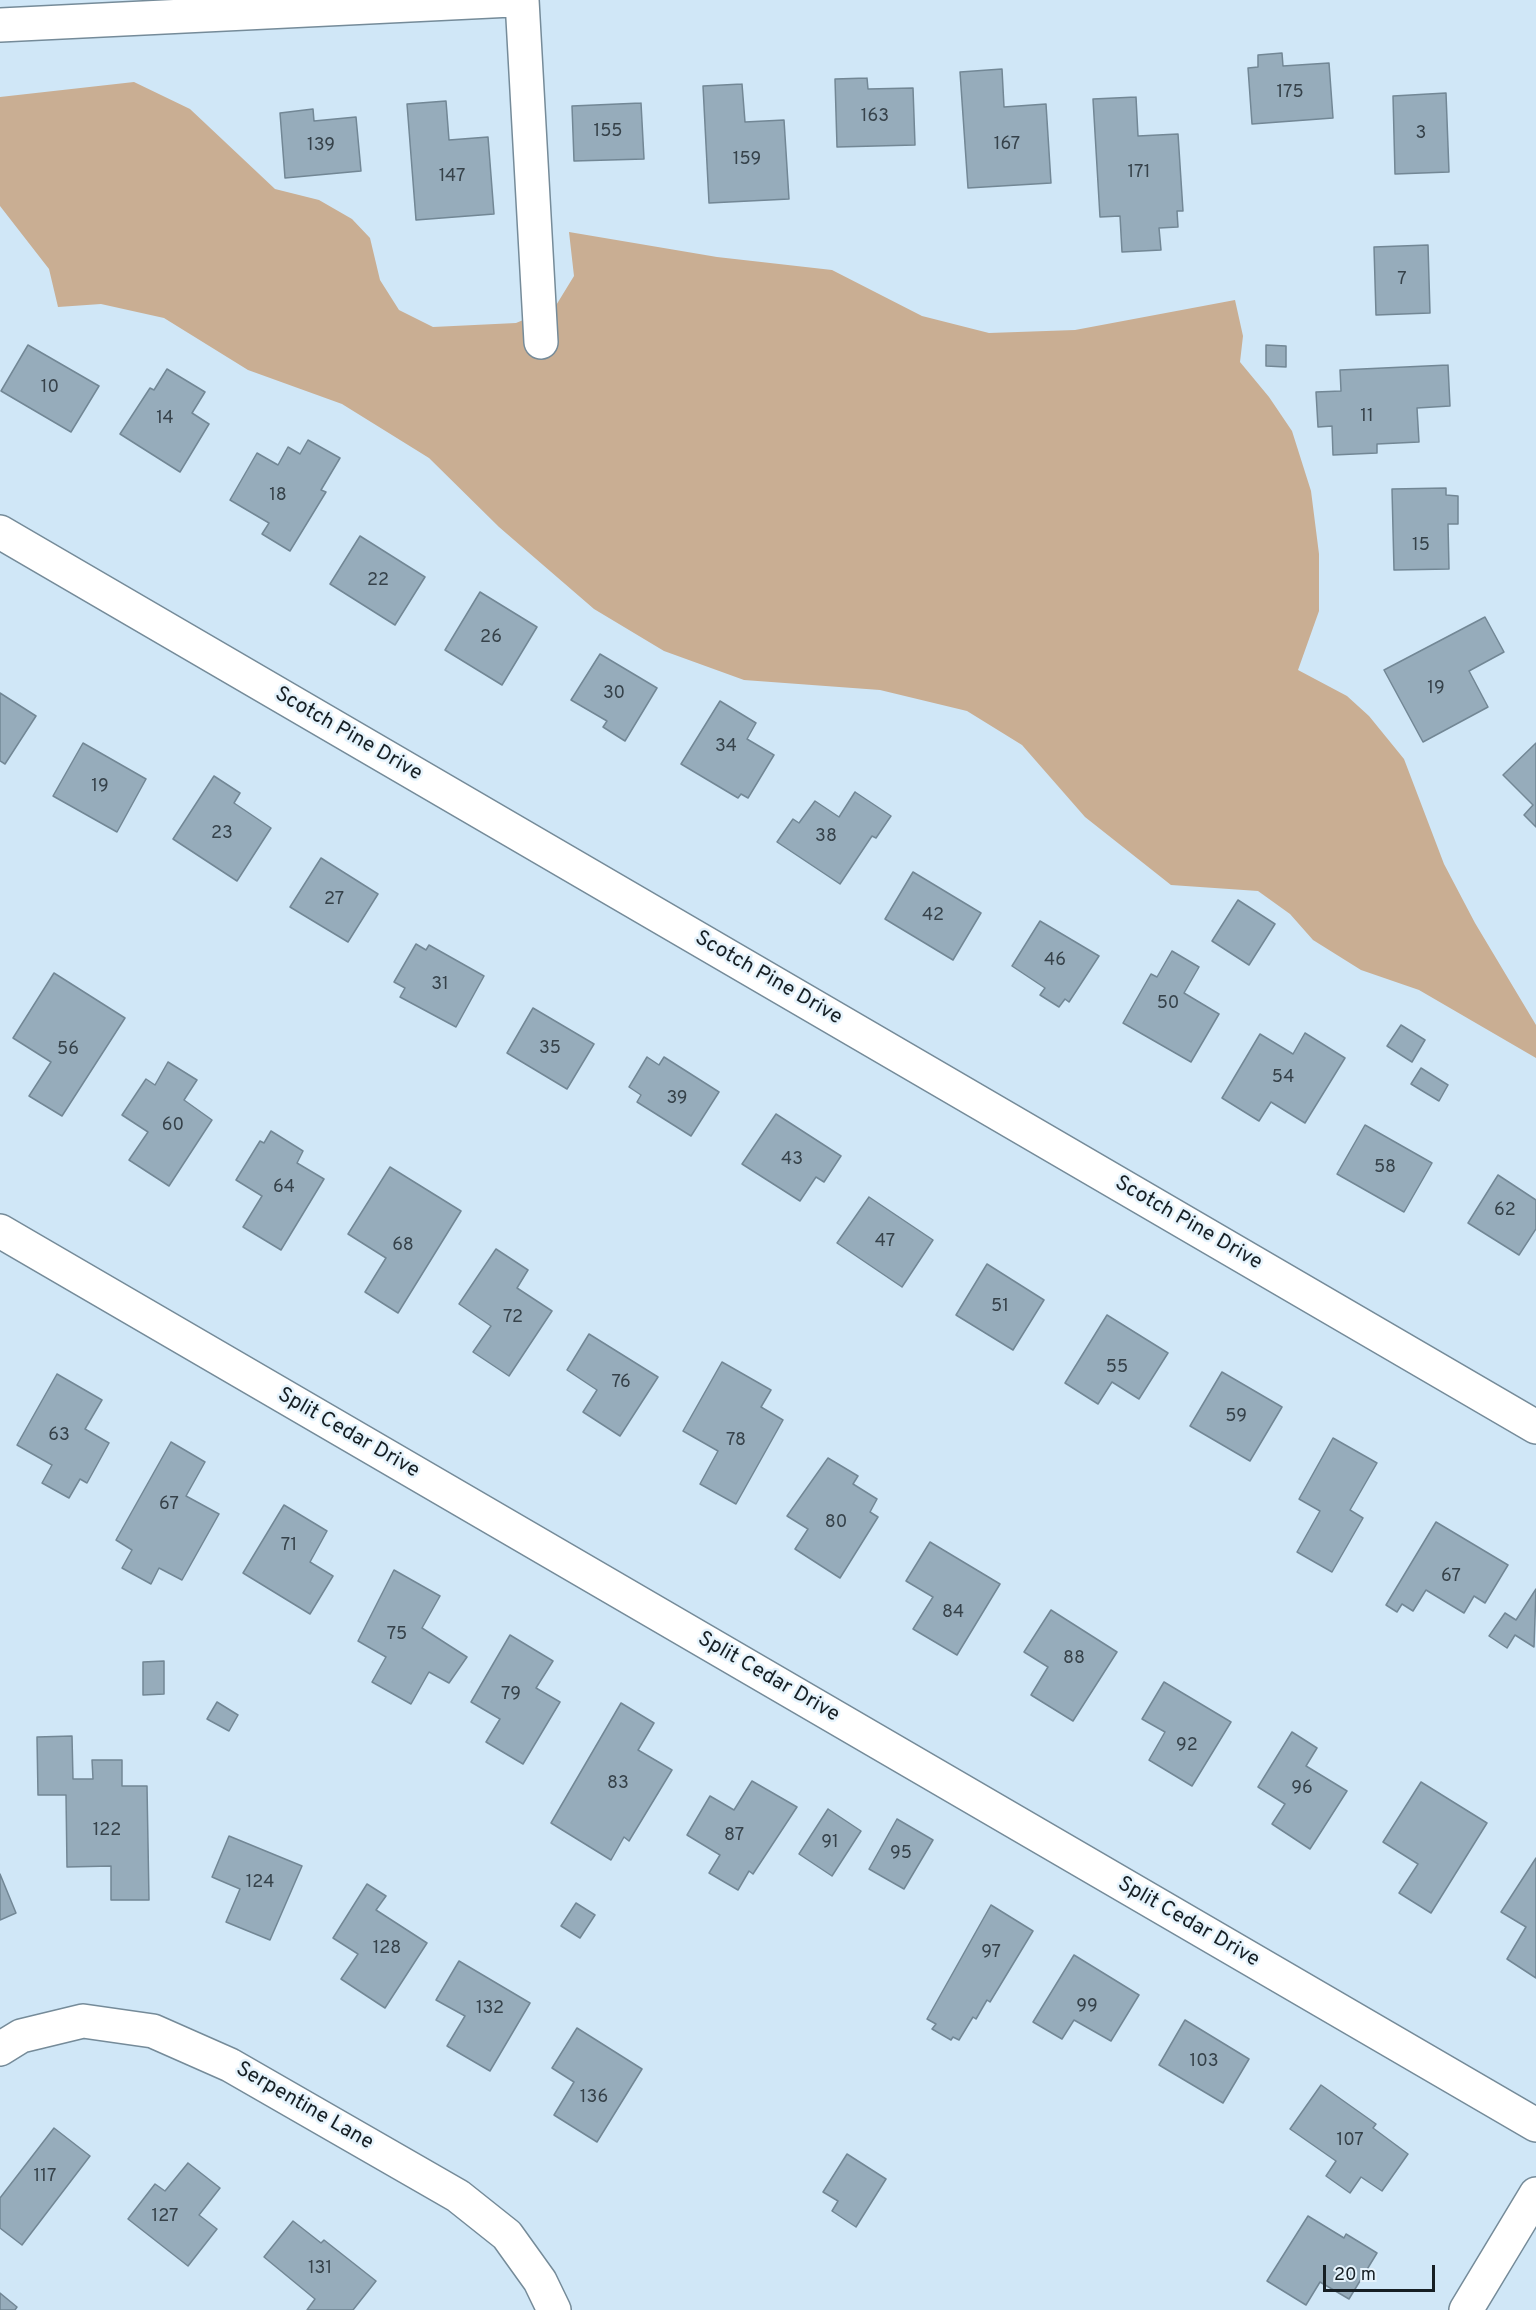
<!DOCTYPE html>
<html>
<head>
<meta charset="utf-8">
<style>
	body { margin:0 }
	#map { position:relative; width:1536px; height:2310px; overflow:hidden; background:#d0e7f7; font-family:Overpass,sans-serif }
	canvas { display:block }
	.scale { position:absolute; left:1323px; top:2265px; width:112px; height:27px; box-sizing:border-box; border:3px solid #161f24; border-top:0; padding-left:8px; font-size:18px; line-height:21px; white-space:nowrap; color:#161f24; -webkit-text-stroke:4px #e5f3fc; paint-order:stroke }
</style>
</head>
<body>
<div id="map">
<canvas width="1536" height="2310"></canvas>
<div class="scale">20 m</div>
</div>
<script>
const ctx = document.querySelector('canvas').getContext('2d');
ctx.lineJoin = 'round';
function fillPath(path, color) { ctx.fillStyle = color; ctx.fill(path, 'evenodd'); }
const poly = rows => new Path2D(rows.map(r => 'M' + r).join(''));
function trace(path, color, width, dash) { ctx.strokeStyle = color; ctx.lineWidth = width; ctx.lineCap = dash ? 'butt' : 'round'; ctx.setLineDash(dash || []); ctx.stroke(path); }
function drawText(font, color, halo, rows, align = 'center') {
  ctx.font = font + ' Overpass,sans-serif'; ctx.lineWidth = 5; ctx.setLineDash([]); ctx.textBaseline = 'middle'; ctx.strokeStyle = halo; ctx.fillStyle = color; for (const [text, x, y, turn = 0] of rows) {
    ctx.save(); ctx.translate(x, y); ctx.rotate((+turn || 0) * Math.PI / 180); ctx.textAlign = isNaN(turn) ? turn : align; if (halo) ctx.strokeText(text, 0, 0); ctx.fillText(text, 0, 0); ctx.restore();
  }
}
fillPath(poly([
	[134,82,190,109,275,189,319,200,352,219,370,238,380,280,399,310,433,327,516,323,555,307,574,276,569,232,717,257,832,270,922,316,989,333,1075,330,1235,300,1243,336,1240,362,1269,397,1292,431,1311,491,1319,554,1319,611,1298,670,1347,696,1369,716,1404,759,1444,864,1475,923,1536,1025,1536,1058,1419,990,1361,970,1313,940,1290,914,1258,891,1171,885,1085,817,1022,745,967,711,880,690,744,680,664,651,594,609,499,527,429,458,342,404,248,370,164,318,101,304,58,307,49,269,0,206,0,97]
]), '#c9ae93');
const building = poly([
	[1282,53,1283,66,1329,63,1333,118,1252,124,1248,68,1258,67,1258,55,1282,53],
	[1002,69,1004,107,1046,104,1051,183,968,188,960,72,1002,69],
	[867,78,868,89,913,88,915,145,837,147,835,79,867,78],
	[742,84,745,122,784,120,789,199,709,203,703,86,742,84],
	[1446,93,1449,172,1395,174,1393,96,1446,93],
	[1136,97,1138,136,1178,134,1183,211,1177,211,1178,227,1159,228,1161,250,1122,252,1120,216,1100,217,1093,99,1136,97],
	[446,101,449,140,488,137,494,214,416,220,407,104,446,101],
	[641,103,644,159,574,161,572,106,641,103],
	[313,109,314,121,356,117,361,171,285,178,280,113,313,109],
	[1428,245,1430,313,1376,315,1374,247,1428,245],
	[28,345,99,386,71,432,1,391,28,345],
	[1266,345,1286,346,1286,367,1266,366,1266,345],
	[1448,365,1450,406,1417,408,1419,442,1377,444,1377,453,1333,455,1332,426,1318,427,1316,392,1341,391,1340,370,1448,365],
	[167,369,205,392,192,413,209,424,180,472,120,434,150,388,154,390,167,369],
	[308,440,340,458,321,490,326,492,290,551,262,534,269,523,230,500,257,453,278,465,288,447,300,454,308,440],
	[1446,488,1446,495,1458,496,1458,524,1448,524,1449,569,1394,570,1392,489,1446,488],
	[360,536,425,577,395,625,330,584,360,536],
	[480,592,537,627,502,685,445,650,480,592],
	[1485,617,1504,652,1469,671,1488,707,1423,742,1384,670,1485,617],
	[600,654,657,688,625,741,603,727,607,721,571,700,600,654],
	[0,693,36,716,5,764,0,761,0,693],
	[720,701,756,723,747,739,774,755,748,798,741,794,738,798,681,764,720,701],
	[83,743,146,779,117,832,53,796,83,743],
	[1536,743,1536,827,1524,815,1533,805,1503,775,1536,743],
	[214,776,240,793,234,803,271,828,237,881,173,839,214,776],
	[855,792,891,816,876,838,872,836,840,884,777,842,793,819,799,823,815,801,839,817,855,792],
	[321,858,378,894,348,942,290,907,321,858],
	[913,872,981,913,953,960,885,919,913,872],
	[1238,900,1275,924,1249,965,1212,941,1238,900],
	[1040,921,1099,956,1069,1002,1065,999,1059,1007,1040,995,1045,988,1012,966,1040,921],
	[416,944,426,950,429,945,484,976,456,1027,400,997,405,988,394,982,416,944],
	[1172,951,1199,967,1184,993,1219,1014,1191,1062,1123,1023,1151,974,1157,977,1172,951],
	[54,973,125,1018,62,1116,29,1096,51,1062,13,1038,54,973],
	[533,1008,594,1044,567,1089,507,1053,533,1008],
	[1401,1025,1425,1040,1412,1062,1387,1046,1401,1025],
	[1305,1033,1345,1058,1305,1123,1271,1102,1259,1121,1222,1098,1260,1034,1293,1054,1305,1033],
	[647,1057,659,1065,664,1057,719,1092,691,1136,637,1102,641,1095,629,1087,647,1057],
	[168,1062,197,1080,184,1100,212,1120,169,1186,129,1160,148,1132,122,1115,146,1079,155,1085,168,1062],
	[1421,1068,1448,1085,1439,1101,1411,1084,1421,1068],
	[776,1114,841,1156,824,1182,816,1177,800,1201,742,1164,776,1114],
	[1365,1125,1432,1163,1404,1212,1337,1174,1365,1125],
	[271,1131,303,1151,297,1163,324,1179,281,1250,243,1227,262,1196,236,1180,260,1141,264,1143,271,1131],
	[390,1167,461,1211,398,1313,365,1292,386,1258,348,1234,390,1167],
	[1498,1175,1536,1200,1536,1229,1519,1255,1468,1223,1498,1175],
	[869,1197,933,1240,902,1287,837,1243,869,1197],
	[496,1249,528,1270,517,1288,552,1311,509,1376,473,1352,491,1326,459,1304,496,1249],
	[987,1264,1044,1300,1013,1350,956,1315,987,1264],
	[1107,1315,1168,1353,1139,1399,1112,1382,1098,1404,1065,1383,1107,1315],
	[589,1334,658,1377,620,1436,583,1412,597,1390,567,1370,589,1334],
	[722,1362,771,1390,761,1407,783,1420,736,1504,700,1484,718,1451,683,1431,722,1362],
	[1222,1372,1282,1407,1250,1461,1190,1426,1222,1372],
	[57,1374,102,1400,85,1429,109,1443,87,1483,80,1479,69,1498,42,1483,52,1465,17,1445,57,1374],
	[1333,1438,1377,1463,1350,1510,1363,1518,1332,1572,1297,1552,1320,1511,1299,1499,1333,1438],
	[171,1442,205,1462,186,1496,219,1514,182,1580,159,1568,151,1584,122,1568,132,1550,116,1540,171,1442],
	[828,1458,858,1476,853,1484,877,1499,870,1512,878,1517,840,1578,795,1549,808,1529,787,1516,828,1458],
	[284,1505,327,1531,310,1562,333,1576,310,1614,243,1573,284,1505],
	[1436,1522,1508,1565,1485,1603,1474,1596,1464,1613,1426,1590,1413,1611,1402,1604,1397,1612,1386,1605,1436,1522],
	[930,1542,1000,1584,957,1655,913,1629,933,1597,906,1581,930,1542],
	[394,1570,440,1596,422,1628,467,1657,449,1683,429,1672,411,1704,372,1682,386,1657,358,1641,394,1570],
	[1536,1589,1534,1647,1515,1635,1507,1648,1489,1636,1505,1613,1516,1620,1536,1589],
	[1051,1610,1117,1652,1073,1721,1031,1695,1048,1667,1024,1652,1051,1610],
	[510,1635,553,1661,536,1688,560,1702,523,1764,486,1742,500,1719,471,1702,510,1635],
	[164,1661,164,1694,143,1695,143,1662,164,1661],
	[1164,1682,1231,1722,1192,1786,1149,1760,1165,1732,1142,1719,1164,1682],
	[217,1702,238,1715,229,1731,207,1719,217,1702],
	[621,1703,654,1723,638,1750,672,1770,629,1841,624,1837,611,1860,551,1823,621,1703],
	[1292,1732,1317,1748,1306,1766,1347,1791,1310,1849,1272,1824,1285,1804,1258,1787,1292,1732],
	[72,1736,73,1779,93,1779,92,1760,122,1760,122,1786,147,1786,149,1900,111,1900,111,1866,67,1867,66,1795,38,1795,37,1737,72,1736],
	[752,1781,797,1807,753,1874,749,1871,738,1890,709,1873,720,1855,687,1835,710,1796,734,1810,752,1781],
	[1421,1782,1487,1823,1431,1913,1399,1893,1418,1864,1383,1842,1421,1782],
	[828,1809,861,1831,832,1876,799,1854,828,1809],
	[897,1819,933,1840,904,1889,869,1869,897,1819],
	[229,1836,302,1866,270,1940,226,1922,240,1889,212,1877,229,1836],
	[1536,1858,1536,1978,1507,1959,1526,1927,1501,1912,1536,1858],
	[0,1874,16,1913,0,1920,0,1874],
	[367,1884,386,1896,376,1910,427,1943,385,2008,341,1979,358,1954,333,1938,367,1884],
	[576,1903,595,1915,580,1938,561,1926,576,1903],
	[991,1905,1033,1931,990,2002,987,2000,976,2019,973,2017,959,2040,953,2037,951,2040,932,2029,936,2024,927,2019,991,1905],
	[1074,1955,1139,1995,1111,2041,1074,2020,1062,2039,1033,2022,1074,1955],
	[459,1961,530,2003,490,2071,447,2046,465,2016,436,2000,459,1961],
	[1185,2020,1249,2059,1223,2103,1159,2065,1185,2020],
	[577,2028,642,2069,597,2142,554,2115,574,2082,552,2068,577,2028],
	[1321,2085,1376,2124,1373,2128,1408,2154,1382,2191,1361,2177,1350,2193,1326,2176,1336,2161,1290,2129,1321,2085],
	[54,2128,90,2156,22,2245,0,2228,0,2198,54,2128],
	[847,2154,886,2179,856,2227,832,2211,838,2201,823,2192,847,2154],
	[188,2163,220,2188,199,2215,217,2229,188,2266,128,2219,155,2184,165,2191,188,2163],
	[1308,2216,1344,2238,1346,2234,1377,2253,1349,2299,1320,2282,1306,2305,1267,2281,1308,2216],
	[293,2221,321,2243,324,2240,376,2281,353,2310,307,2310,315,2299,264,2257,293,2221],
	[0,2293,17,2307,15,2310,0,2310,0,2293]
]);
fillPath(building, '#96acbb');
trace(building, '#728795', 1.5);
const minor = poly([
	[522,0,541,342],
	[0,25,512,0],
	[0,532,1536,1427],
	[0,1231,1536,2125],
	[0,2049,21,2036,83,2021,153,2031,230,2065,458,2196,507,2235,540,2281,554,2310],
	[1466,2310,1536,2194]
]);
trace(minor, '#758b99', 36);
trace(minor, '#fff', 33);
drawText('18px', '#36424a', null, [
	["175",1290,93],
	["163",875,117],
	["155",608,132],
	["3",1421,134],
	["167",1007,145],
	["139",321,146],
	["159",747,160],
	["171",1139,173],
	["147",452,177],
	["7",1402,280],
	["10",50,388],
	["11",1367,417],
	["14",165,419],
	["18",278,496],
	["15",1421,546],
	["22",378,581],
	["26",491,638],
	["19",1436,689],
	["30",614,694],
	["34",726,747],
	["19",100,787],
	["23",222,834],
	["38",826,837],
	["27",334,900],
	["42",933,916],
	["46",1055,961],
	["31",440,985],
	["50",1168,1004],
	["35",550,1049],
	["56",68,1050],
	["54",1283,1078],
	["39",677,1099],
	["60",173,1126],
	["43",792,1160],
	["58",1385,1168],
	["64",284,1188],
	["62",1505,1211],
	["47",885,1242],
	["68",403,1246],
	["51",1000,1307],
	["72",513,1318],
	["55",1117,1368],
	["76",621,1383],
	["59",1236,1417],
	["63",59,1436],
	["78",736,1441],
	["67",169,1505],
	["80",836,1523],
	["71",289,1546],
	["67",1451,1577],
	["84",953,1613],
	["75",397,1635],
	["88",1074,1659],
	["79",511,1695],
	["92",1187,1746],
	["83",618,1784],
	["96",1302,1789],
	["122",107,1831],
	["87",734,1836],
	["91",830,1843],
	["95",901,1854],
	["124",260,1883],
	["128",387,1949],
	["97",991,1953],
	["99",1087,2007],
	["132",490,2009],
	["103",1204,2062],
	["136",594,2098],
	["107",1350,2141],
	["117",45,2177],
	["127",165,2217],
	["131",320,2269]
]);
drawText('21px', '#161f24', '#e5f3fc', [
	["Scotch Pine Drive",348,735,30],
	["Scotch Pine Drive",768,979,30],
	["Scotch Pine Drive",1188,1224,30],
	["Split Cedar Drive",348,1434,30],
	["Split Cedar Drive",768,1678,30],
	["Split Cedar Drive",1188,1923,30],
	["Serpentine Lane",304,2107,30]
]);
</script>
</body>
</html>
